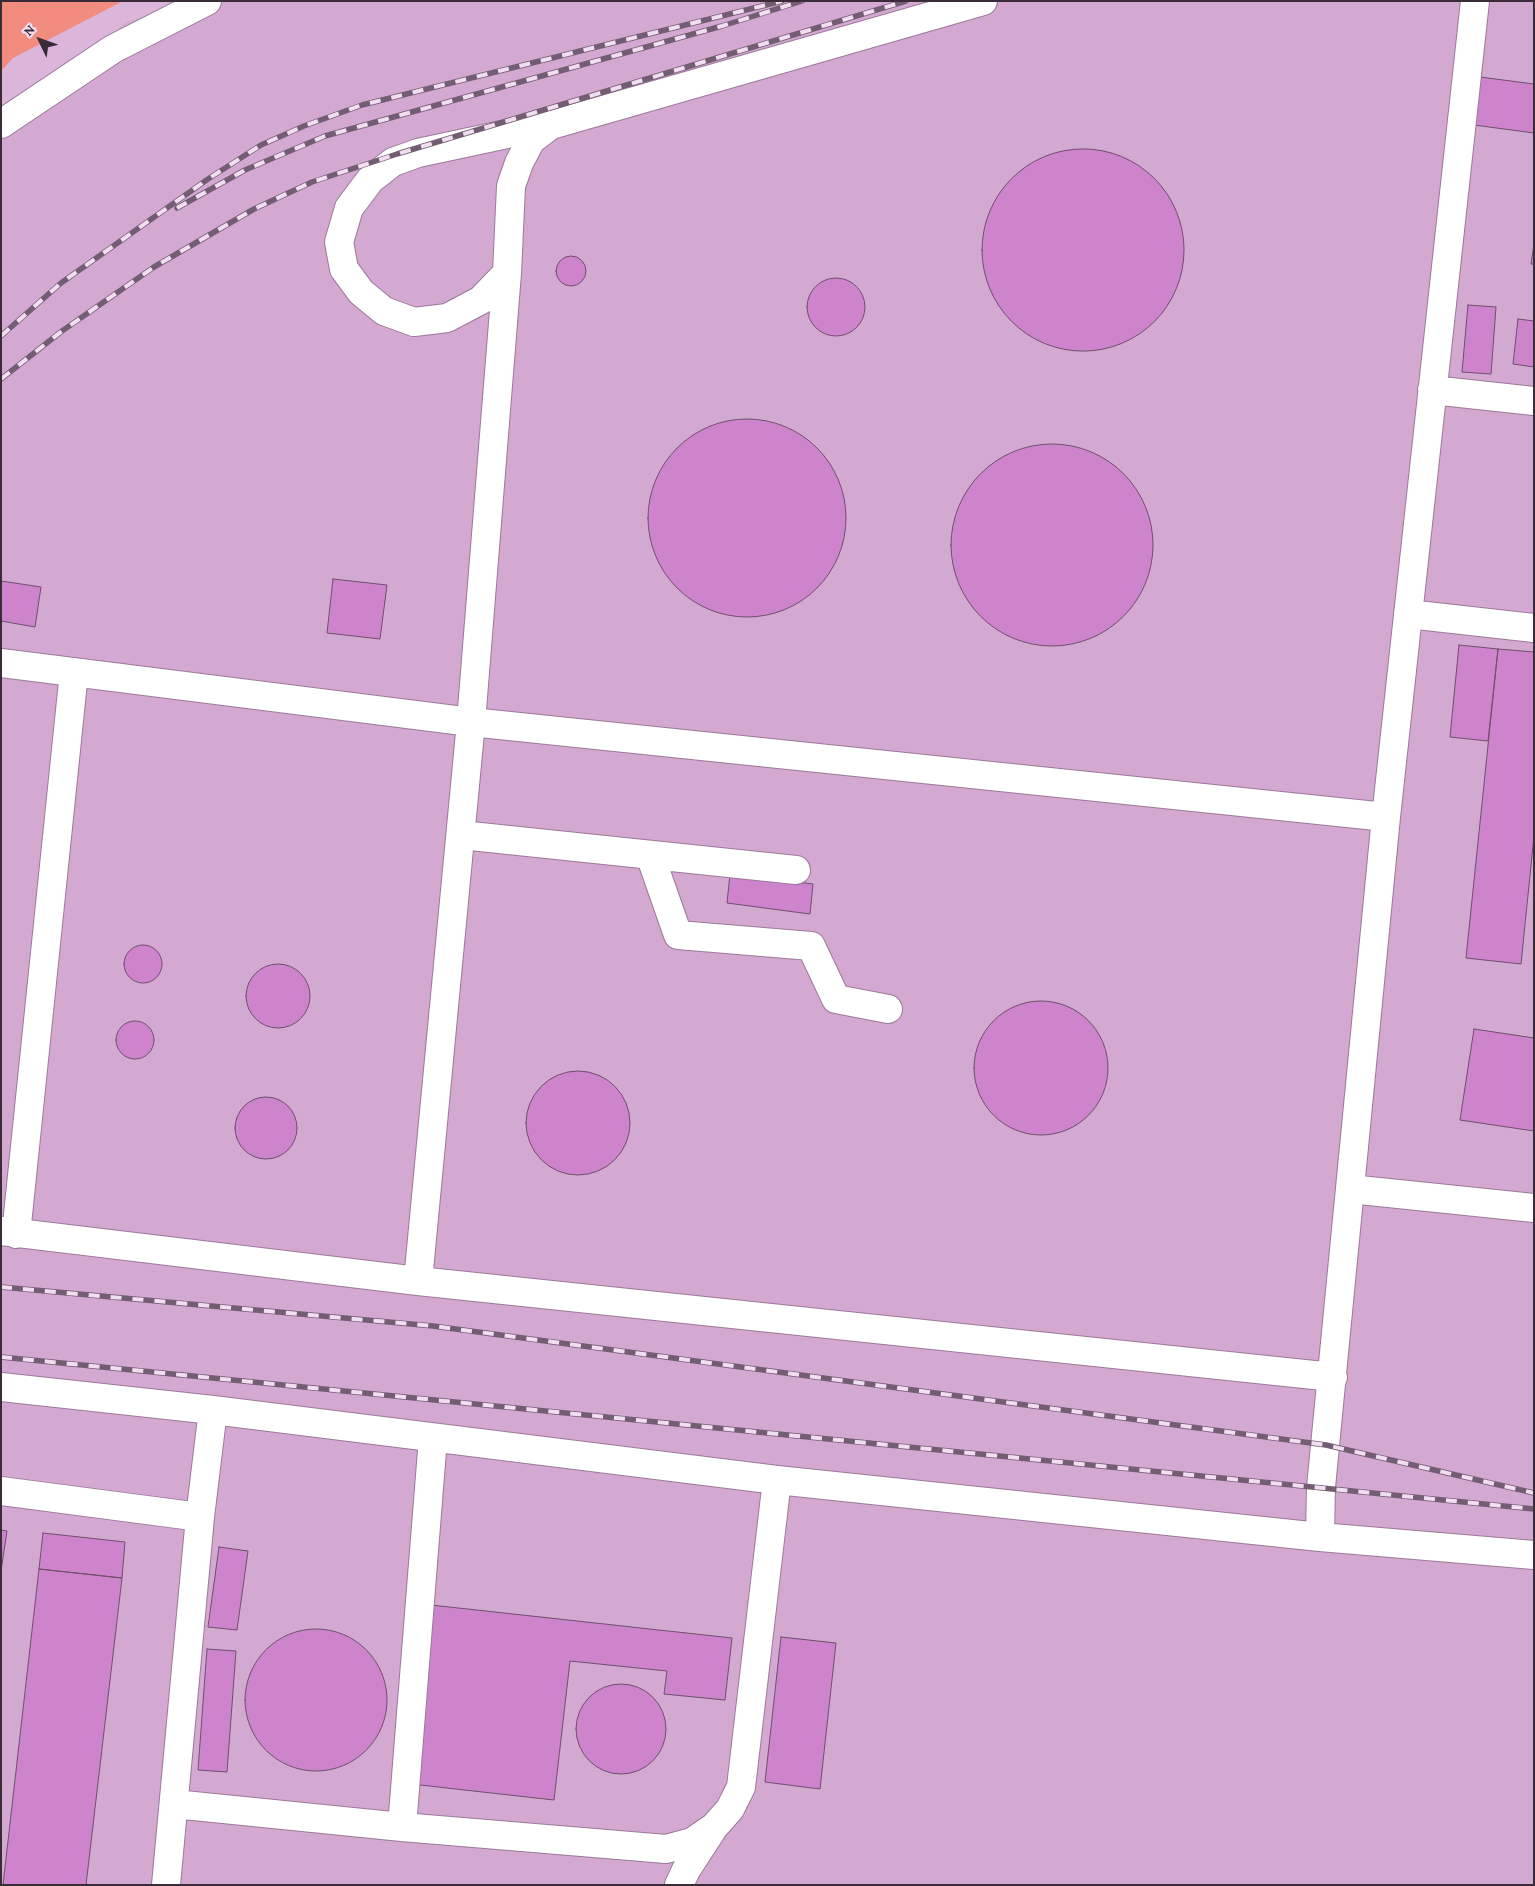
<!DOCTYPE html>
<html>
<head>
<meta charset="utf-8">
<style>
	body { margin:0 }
	#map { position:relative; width:1535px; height:1886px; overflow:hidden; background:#dbb6da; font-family:"Crimson Pro",serif }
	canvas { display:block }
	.frame { position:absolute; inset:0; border:2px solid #3a2b39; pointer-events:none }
	.north { position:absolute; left:15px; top:15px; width:50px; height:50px; -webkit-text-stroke:4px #f1def0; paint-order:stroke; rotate:312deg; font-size:14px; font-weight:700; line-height:20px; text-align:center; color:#3a2b39 }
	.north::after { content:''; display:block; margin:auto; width:18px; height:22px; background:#3a2b39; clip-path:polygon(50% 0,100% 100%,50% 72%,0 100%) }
</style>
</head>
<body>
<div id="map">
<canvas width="1535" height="1886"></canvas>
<div class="frame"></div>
<div class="north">N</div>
</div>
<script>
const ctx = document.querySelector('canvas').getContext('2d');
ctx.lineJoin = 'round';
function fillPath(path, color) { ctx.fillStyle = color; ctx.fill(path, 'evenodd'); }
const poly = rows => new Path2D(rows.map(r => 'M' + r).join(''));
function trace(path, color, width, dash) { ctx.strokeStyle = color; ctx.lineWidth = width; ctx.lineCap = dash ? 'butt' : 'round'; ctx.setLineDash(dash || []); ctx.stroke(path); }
fillPath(poly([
	[209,1,1534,1,1534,1885,1,1885,1,128,126,22]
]), '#d3a8d1');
fillPath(poly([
	[1,1,123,1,13,58,1,71]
]), '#f18c7f');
const building = poly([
	[1480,77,1534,84,1534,133,1474,125,1480,77],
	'982 250a101 101 0 1 1 202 0a101 101 0 1 1-202 0Z',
	[1534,244,1534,264,1531,264,1534,244],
	'556 271a15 15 0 1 1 30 0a15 15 0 1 1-30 0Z',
	'807 307a29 29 0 1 1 58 0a29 29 0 1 1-58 0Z',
	[1468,305,1496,307,1491,374,1462,372,1468,305],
	[1518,319,1534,321,1534,367,1513,364,1518,319],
	'648 518a99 99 0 1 1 198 0a99 99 0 1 1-198 0Z',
	'951 545a101 101 0 1 1 202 0a101 101 0 1 1-202 0Z',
	[333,579,387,585,380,639,327,633,333,579],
	[1,581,41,587,35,627,1,621,1,581],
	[1459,645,1498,649,1488,741,1450,737,1459,645],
	[1498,649,1534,652,1534,836,1521,964,1466,958,1498,649],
	[730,874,813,884,810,914,727,903,730,874],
	'124 964a19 19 0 1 1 38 0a19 19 0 1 1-38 0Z',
	'246 996a32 32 0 1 1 64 0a32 32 0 1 1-64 0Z',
	'974 1068a67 67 0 1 1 134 0a67 67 0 1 1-134 0Z',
	'116 1040a19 19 0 1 1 38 0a19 19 0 1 1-38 0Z',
	[1474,1029,1534,1038,1534,1131,1460,1120,1474,1029],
	'526 1123a52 52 0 1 1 104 0a52 52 0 1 1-104 0Z',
	'235 1128a31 31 0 1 1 62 0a31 31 0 1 1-62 0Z',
	[1,1530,7,1531,1,1571,1,1530],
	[43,1533,125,1542,122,1578,39,1569,43,1533],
	[219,1547,248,1551,237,1630,208,1627,219,1547],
	[39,1569,122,1578,86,1885,3,1885,39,1569],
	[431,1605,732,1638,725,1700,664,1694,667,1671,570,1661,554,1800,411,1784,431,1605],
	'245 1700a71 71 0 1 1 142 0a71 71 0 1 1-142 0Z',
	[781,1637,836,1643,820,1789,765,1782,781,1637],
	[207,1649,236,1651,227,1772,198,1770,207,1649],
	'576 1729a45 45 0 1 1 90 0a45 45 0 1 1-90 0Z'
]);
fillPath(building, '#ce84cc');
trace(building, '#6f4f6e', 1);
const minor = poly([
	[1,124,113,49,207,1],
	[507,273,481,300,447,318,414,322,384,311,361,292,344,269,339,242,349,208,370,180,393,162,418,153,549,125],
	[1432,390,1534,401],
	[1408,614,1534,628],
	[1,663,471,722,1386,817],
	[461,835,796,870],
	[650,855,678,935,811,946,836,999,888,1009],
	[1350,1189,1534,1208],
	[1,1231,418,1281,1333,1377],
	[16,1234,74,672],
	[418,1281,471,722,507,273,511,186,519,163,531,140,551,125,983,1],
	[1,1387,213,1410,777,1480,1320,1537,1534,1555],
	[1,1491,200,1517],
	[1320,1537,1321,1487,1386,817,1475,1],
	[174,1804,402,1827,666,1849,692,1842,714,1827,730,1809,741,1787,777,1480],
	[402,1827,433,1438],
	[166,1885,200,1517,213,1410],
	[679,1885,686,1870,712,1830]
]);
trace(minor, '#9c799a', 30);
trace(minor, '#fff', 28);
const rail = poly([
	[177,208,245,170,325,136,722,26,802,1],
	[1,336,61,283,208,179,261,145,304,126,362,105,782,1],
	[1,379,62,331,154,267,254,209,312,182,397,154,906,1],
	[1,1287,433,1326,1326,1445,1534,1493],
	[1,1357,1534,1509]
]);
trace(rail, '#735d72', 5.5);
trace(rail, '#f1def0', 4, [11]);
</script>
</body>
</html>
